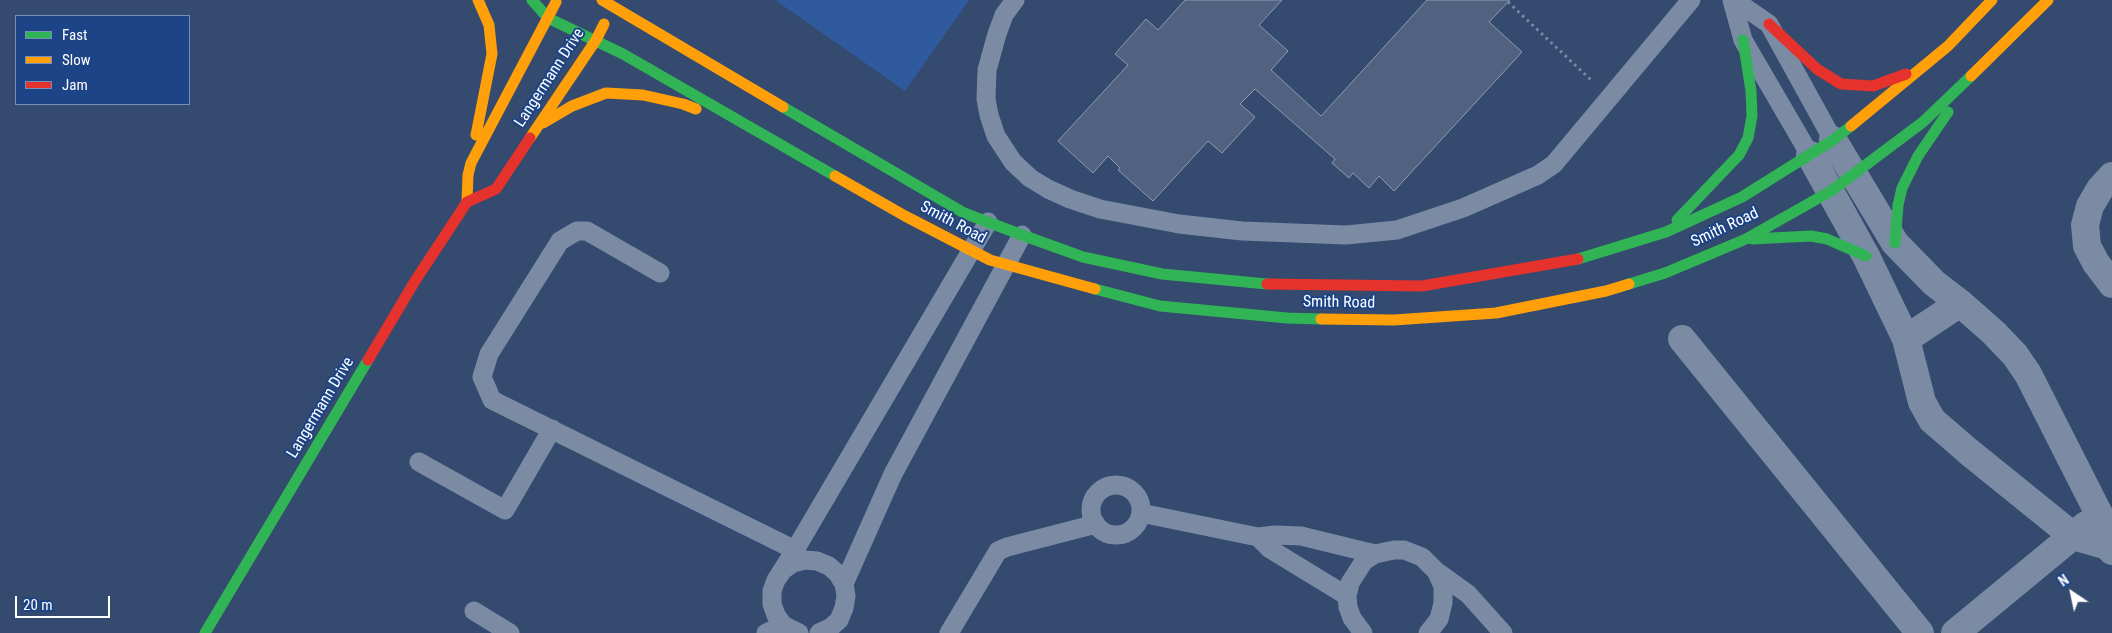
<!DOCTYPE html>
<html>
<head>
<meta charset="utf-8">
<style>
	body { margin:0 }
	#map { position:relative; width:2112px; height:633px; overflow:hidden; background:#344a6e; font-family:"Roboto Condensed",sans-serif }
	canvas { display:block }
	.legend { position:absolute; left:15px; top:15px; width:175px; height:90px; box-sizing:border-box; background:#1c4487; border:1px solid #778fb7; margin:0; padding:6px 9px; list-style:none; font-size:15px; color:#fff }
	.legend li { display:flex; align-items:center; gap:10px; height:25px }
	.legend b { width:25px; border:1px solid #778fb7 }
	.north { position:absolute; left:2047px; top:568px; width:50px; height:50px; -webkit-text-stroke:4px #1c4487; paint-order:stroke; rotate:326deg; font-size:14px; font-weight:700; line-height:20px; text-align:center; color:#fff }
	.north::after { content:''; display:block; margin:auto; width:18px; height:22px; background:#fff; clip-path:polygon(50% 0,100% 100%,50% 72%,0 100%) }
	.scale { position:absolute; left:15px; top:596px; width:95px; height:22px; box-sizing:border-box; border:2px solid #fff; border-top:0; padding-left:6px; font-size:15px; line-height:18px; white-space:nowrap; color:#fff; -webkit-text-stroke:4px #1c4487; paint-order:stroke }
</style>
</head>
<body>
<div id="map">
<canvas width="2112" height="633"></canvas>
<ul class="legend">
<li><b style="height:6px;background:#30b455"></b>Fast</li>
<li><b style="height:6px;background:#ff9f0a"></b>Slow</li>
<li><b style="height:6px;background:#e5322d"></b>Jam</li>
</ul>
<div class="north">N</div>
<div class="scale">20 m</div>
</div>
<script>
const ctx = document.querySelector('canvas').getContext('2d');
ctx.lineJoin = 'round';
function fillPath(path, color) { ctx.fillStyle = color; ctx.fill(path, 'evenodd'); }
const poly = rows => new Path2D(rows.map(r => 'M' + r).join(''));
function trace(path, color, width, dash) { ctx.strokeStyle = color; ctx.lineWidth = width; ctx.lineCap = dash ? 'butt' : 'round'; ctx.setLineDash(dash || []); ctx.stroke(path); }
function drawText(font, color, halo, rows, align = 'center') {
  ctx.font = font + ' "Roboto Condensed",sans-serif'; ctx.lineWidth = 4; ctx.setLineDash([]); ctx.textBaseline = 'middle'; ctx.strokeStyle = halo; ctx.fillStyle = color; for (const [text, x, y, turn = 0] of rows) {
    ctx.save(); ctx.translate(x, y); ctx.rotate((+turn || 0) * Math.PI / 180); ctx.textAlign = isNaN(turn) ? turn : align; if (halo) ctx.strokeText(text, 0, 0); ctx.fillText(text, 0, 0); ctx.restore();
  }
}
fillPath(poly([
	[775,0,969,0,905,91]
]), '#305a9e');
const building = poly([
	[1185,0,1282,0,1259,25,1288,51,1271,70,1321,116,1427,0,1510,0,1489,22,1522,52,1394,191,1379,176,1369,188,1353,173,1349,178,1332,163,1335,159,1255,89,1240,104,1255,117,1222,153,1208,141,1153,201,1118,170,1120,168,1108,156,1093,173,1058,141,1128,65,1115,54,1146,19,1158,30,1185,0]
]);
fillPath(building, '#50627f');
trace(building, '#8e9cb2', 1);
trace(poly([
	[1508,2,1591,80]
]), '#7b8ba4', 3, [2.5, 4]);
trace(poly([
	[1015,0,1004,15,997,34,987,70,986,99,989,115,996,136,1013,162,1030,178,1048,189,1070,199,1100,209,1179,224,1242,231,1346,235,1397,230,1463,208,1538,175,1554,164,1691,0],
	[1732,0,1743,40,1810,155],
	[1734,0,1769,24,1833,140],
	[660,273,587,231,577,231,560,241,489,354,482,377,492,400,795,550],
	[419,462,505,510,552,429],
	'1091 510a25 25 0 1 1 50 0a25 25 0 1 1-50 0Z',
	[1141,513,1258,537,1275,535,1301,536,1375,554],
	[1258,537,1270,549,1347,596],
	[1436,571,1468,594,1503,633],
	[776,580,795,550,988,222],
	[844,584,893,474,1022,235],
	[474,611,510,633],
	[766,633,783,625],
	[799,633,783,625,776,615,772,604,772,591,776,580,783,570,793,563,805,560,817,561,829,566,838,574,844,584,846,596,844,608,839,620,830,628,819,633],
	[949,633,998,551,1007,547,1096,524],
	[1363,633,1352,618,1348,607,1347,596,1350,583,1364,561,1375,554,1394,550,1404,550,1422,557,1436,571,1443,586,1443,603,1439,619,1428,633]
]), '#7b8ba4', 19);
trace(poly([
	[1833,140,1895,243,1934,283,1960,303,1994,333,2015,355,2028,374,2099,514,2108,546,2112,551],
	[1810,155,1866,256,1906,339,1922,402,1932,420,1969,452,2073,536,2108,546],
	[2112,176,2100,189,2090,206,2085,225,2087,246,2096,263,2112,284],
	[1682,339,1920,633],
	[1906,339,1960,303],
	[1955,633,2086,525]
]), '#7b8ba4', 28);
trace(poly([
	[532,0,548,18,623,54,835,176],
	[783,107,964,213,1022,235,1083,257,1162,274,1267,284],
	[1677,220,1739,155,1748,138,1752,116,1751,91,1743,40],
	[1752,239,1811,236,1827,239,1866,256],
	[1895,243,1898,205,1902,188,1918,156,1948,112],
	[1578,259,1666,232,1742,197,1833,140,1851,126],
	[1629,284,1665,273,1746,239,1831,191,1923,122,1971,76],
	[1095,289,1160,306,1287,318,1321,319],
	[205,633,368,360]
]), '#30b455', 11);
trace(poly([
	[602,0,783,107],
	[1971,76,2048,0],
	[543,123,572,106,606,93,643,95,683,104,696,109],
	[1851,126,1948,46,1992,0],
	[476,135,492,54,489,25,478,0],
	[530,138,596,40,604,24],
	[835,176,905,216,990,260,1095,289],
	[467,202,468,175,471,163,556,2],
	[1321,319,1394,320,1496,313,1606,291,1629,284]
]), '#ff9f0a', 11);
trace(poly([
	[1769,24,1817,69,1841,84,1873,86,1906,74],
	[1267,284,1422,286,1578,259],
	[368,360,415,281,467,202,496,189,530,138]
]), '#e5322d', 11);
drawText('16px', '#fff', '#1c4487', [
	["Langermann Drive",550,78,-57],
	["Smith Road",953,223,28],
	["Smith Road",1725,228,-25],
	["Smith Road",1339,303,1],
	["Langermann Drive",321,408,-59]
]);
</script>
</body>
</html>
